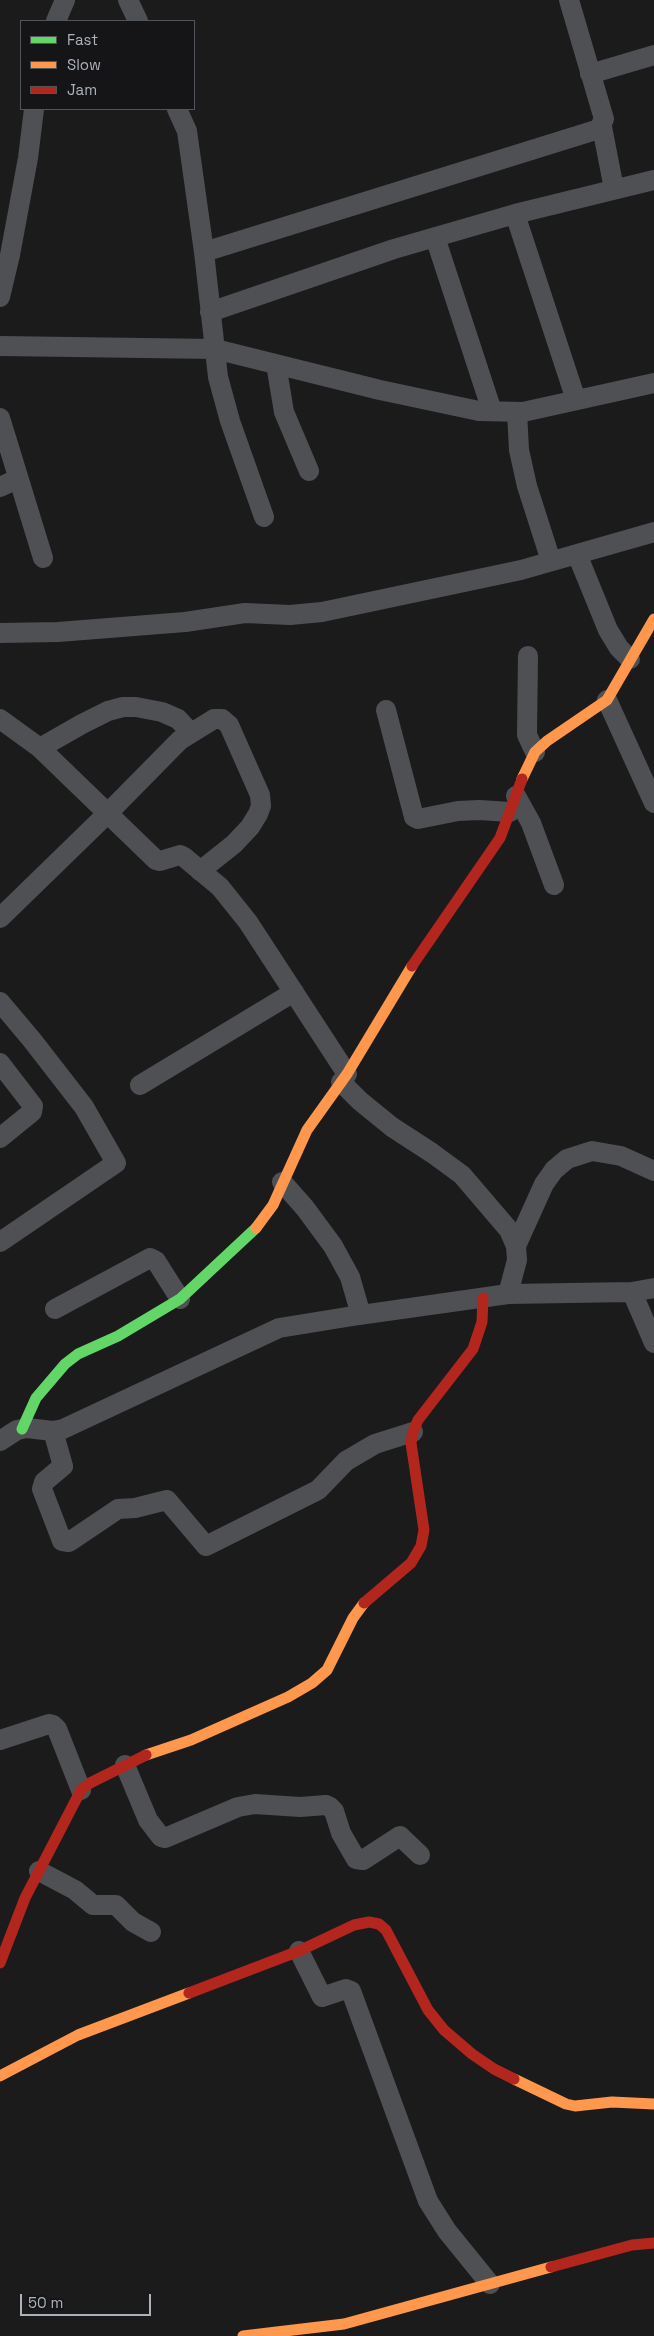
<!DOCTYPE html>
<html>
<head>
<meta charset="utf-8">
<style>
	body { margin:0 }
	#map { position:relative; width:654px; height:2336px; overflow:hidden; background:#1b1b1b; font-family:"Space Grotesk",sans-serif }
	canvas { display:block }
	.legend { position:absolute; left:20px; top:20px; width:175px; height:90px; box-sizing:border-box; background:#151517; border:1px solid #515459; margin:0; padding:6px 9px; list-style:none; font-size:15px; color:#acb2bb }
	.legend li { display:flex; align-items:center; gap:10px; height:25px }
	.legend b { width:25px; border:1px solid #515459 }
	.scale { position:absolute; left:20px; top:2294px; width:131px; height:22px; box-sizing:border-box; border:2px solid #acb2bb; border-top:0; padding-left:6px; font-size:15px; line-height:18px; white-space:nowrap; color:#acb2bb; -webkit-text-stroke:4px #151517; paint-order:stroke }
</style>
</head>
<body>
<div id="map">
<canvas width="654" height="2336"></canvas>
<ul class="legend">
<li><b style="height:6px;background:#63d668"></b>Fast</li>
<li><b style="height:6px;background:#ff974d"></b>Slow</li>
<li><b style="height:6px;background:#b3261e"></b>Jam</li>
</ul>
<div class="scale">50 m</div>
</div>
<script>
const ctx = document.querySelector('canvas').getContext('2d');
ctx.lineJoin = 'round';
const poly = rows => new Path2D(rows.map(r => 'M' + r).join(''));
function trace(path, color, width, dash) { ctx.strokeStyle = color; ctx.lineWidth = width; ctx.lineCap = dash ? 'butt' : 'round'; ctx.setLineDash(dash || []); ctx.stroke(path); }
trace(poly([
	[128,0,138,21],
	[56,21,65,0],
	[590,74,654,55],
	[177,109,187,131,204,252,218,377,230,421,264,517],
	[602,127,614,189],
	[515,214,576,400],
	[435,237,492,411],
	[204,252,599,129,604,119,569,0],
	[0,297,10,255,28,158,34,109],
	[210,312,394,249,515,214,654,180],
	[0,346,215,349,380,390,479,411,523,412,654,383],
	[276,364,284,412,309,471],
	[517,412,519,450,527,486,551,561],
	[0,418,43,558],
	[0,487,17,479],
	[577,554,608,630,619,648,630,659],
	[0,633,58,632,185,622,245,613,290,615,322,612,521,570,654,532],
	[528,656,527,735,535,752],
	[607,700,654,803],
	[386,710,414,817,418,819,458,811,479,810,510,812],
	[0,719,40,748,156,860,160,861,180,855,184,857,220,887,248,922,347,1074],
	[40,748,82,724,108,711,123,707,136,707,162,712,178,719,190,732],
	[516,796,531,823,554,885],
	[0,918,109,812,180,740,214,719,222,719,229,725,260,795,261,806,258,814,250,827,234,844,200,871],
	[0,1002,32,1040,84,1107,116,1163,0,1242],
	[0,1063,33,1106,32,1112,0,1138],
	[341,1082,360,1101,392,1127,432,1153,462,1175,509,1230,516,1246,517,1260,508,1294],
	[140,1085,294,992],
	[282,1182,305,1208,333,1246,350,1277,361,1315],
	[516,1246,544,1184,554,1170,567,1159,592,1151,621,1156,654,1171],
	[632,1292,654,1343],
	[55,1309,150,1258,156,1261,180,1299],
	[53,1431,63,1466,44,1482,42,1489,62,1541,69,1542,118,1509,135,1508,167,1500,206,1546,318,1490,346,1461,375,1444,413,1432],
	[0,1441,17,1430,27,1428,53,1431,63,1429,279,1328,353,1316,508,1294,632,1292,654,1288],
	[0,1740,49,1724,53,1725,57,1729,81,1790],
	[125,1765,148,1820,161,1837,165,1838,238,1807,255,1804,300,1807,326,1805,330,1807,334,1811,341,1833,356,1859,363,1860,400,1836,420,1855],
	[39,1871,75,1890,93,1905,116,1905,133,1922,151,1932],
	[299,1951,322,1997,346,1989,351,1991,428,2201,447,2231,490,2284]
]), '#4f5054', 20);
trace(poly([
	[22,1429,36,1398,65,1364,78,1354,118,1336,180,1299,256,1228]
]), '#63d668', 11);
trace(poly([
	[522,779,535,752,547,741,607,700,654,619],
	[256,1228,273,1205,307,1130,347,1074,412,966],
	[146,1755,191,1740,288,1697,312,1683,327,1670,353,1618,364,1603],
	[0,2076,78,2035,189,1993],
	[514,2079,566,2104,575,2106,612,2102,654,2104],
	[243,2336,344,2324,551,2267]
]), '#ff974d', 11);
trace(poly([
	[412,966,500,838,522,779],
	[364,1603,411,1563,421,1546,424,1530,411,1443,413,1432,418,1420,473,1349,482,1322,483,1298],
	[0,1963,25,1898,81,1790,90,1783,146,1755],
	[189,1993,299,1951,354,1925,369,1922,379,1924,386,1930,428,2010,444,2030,472,2054,494,2069,514,2079],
	[551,2267,632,2245,654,2243]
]), '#b3261e', 11);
</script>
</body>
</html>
